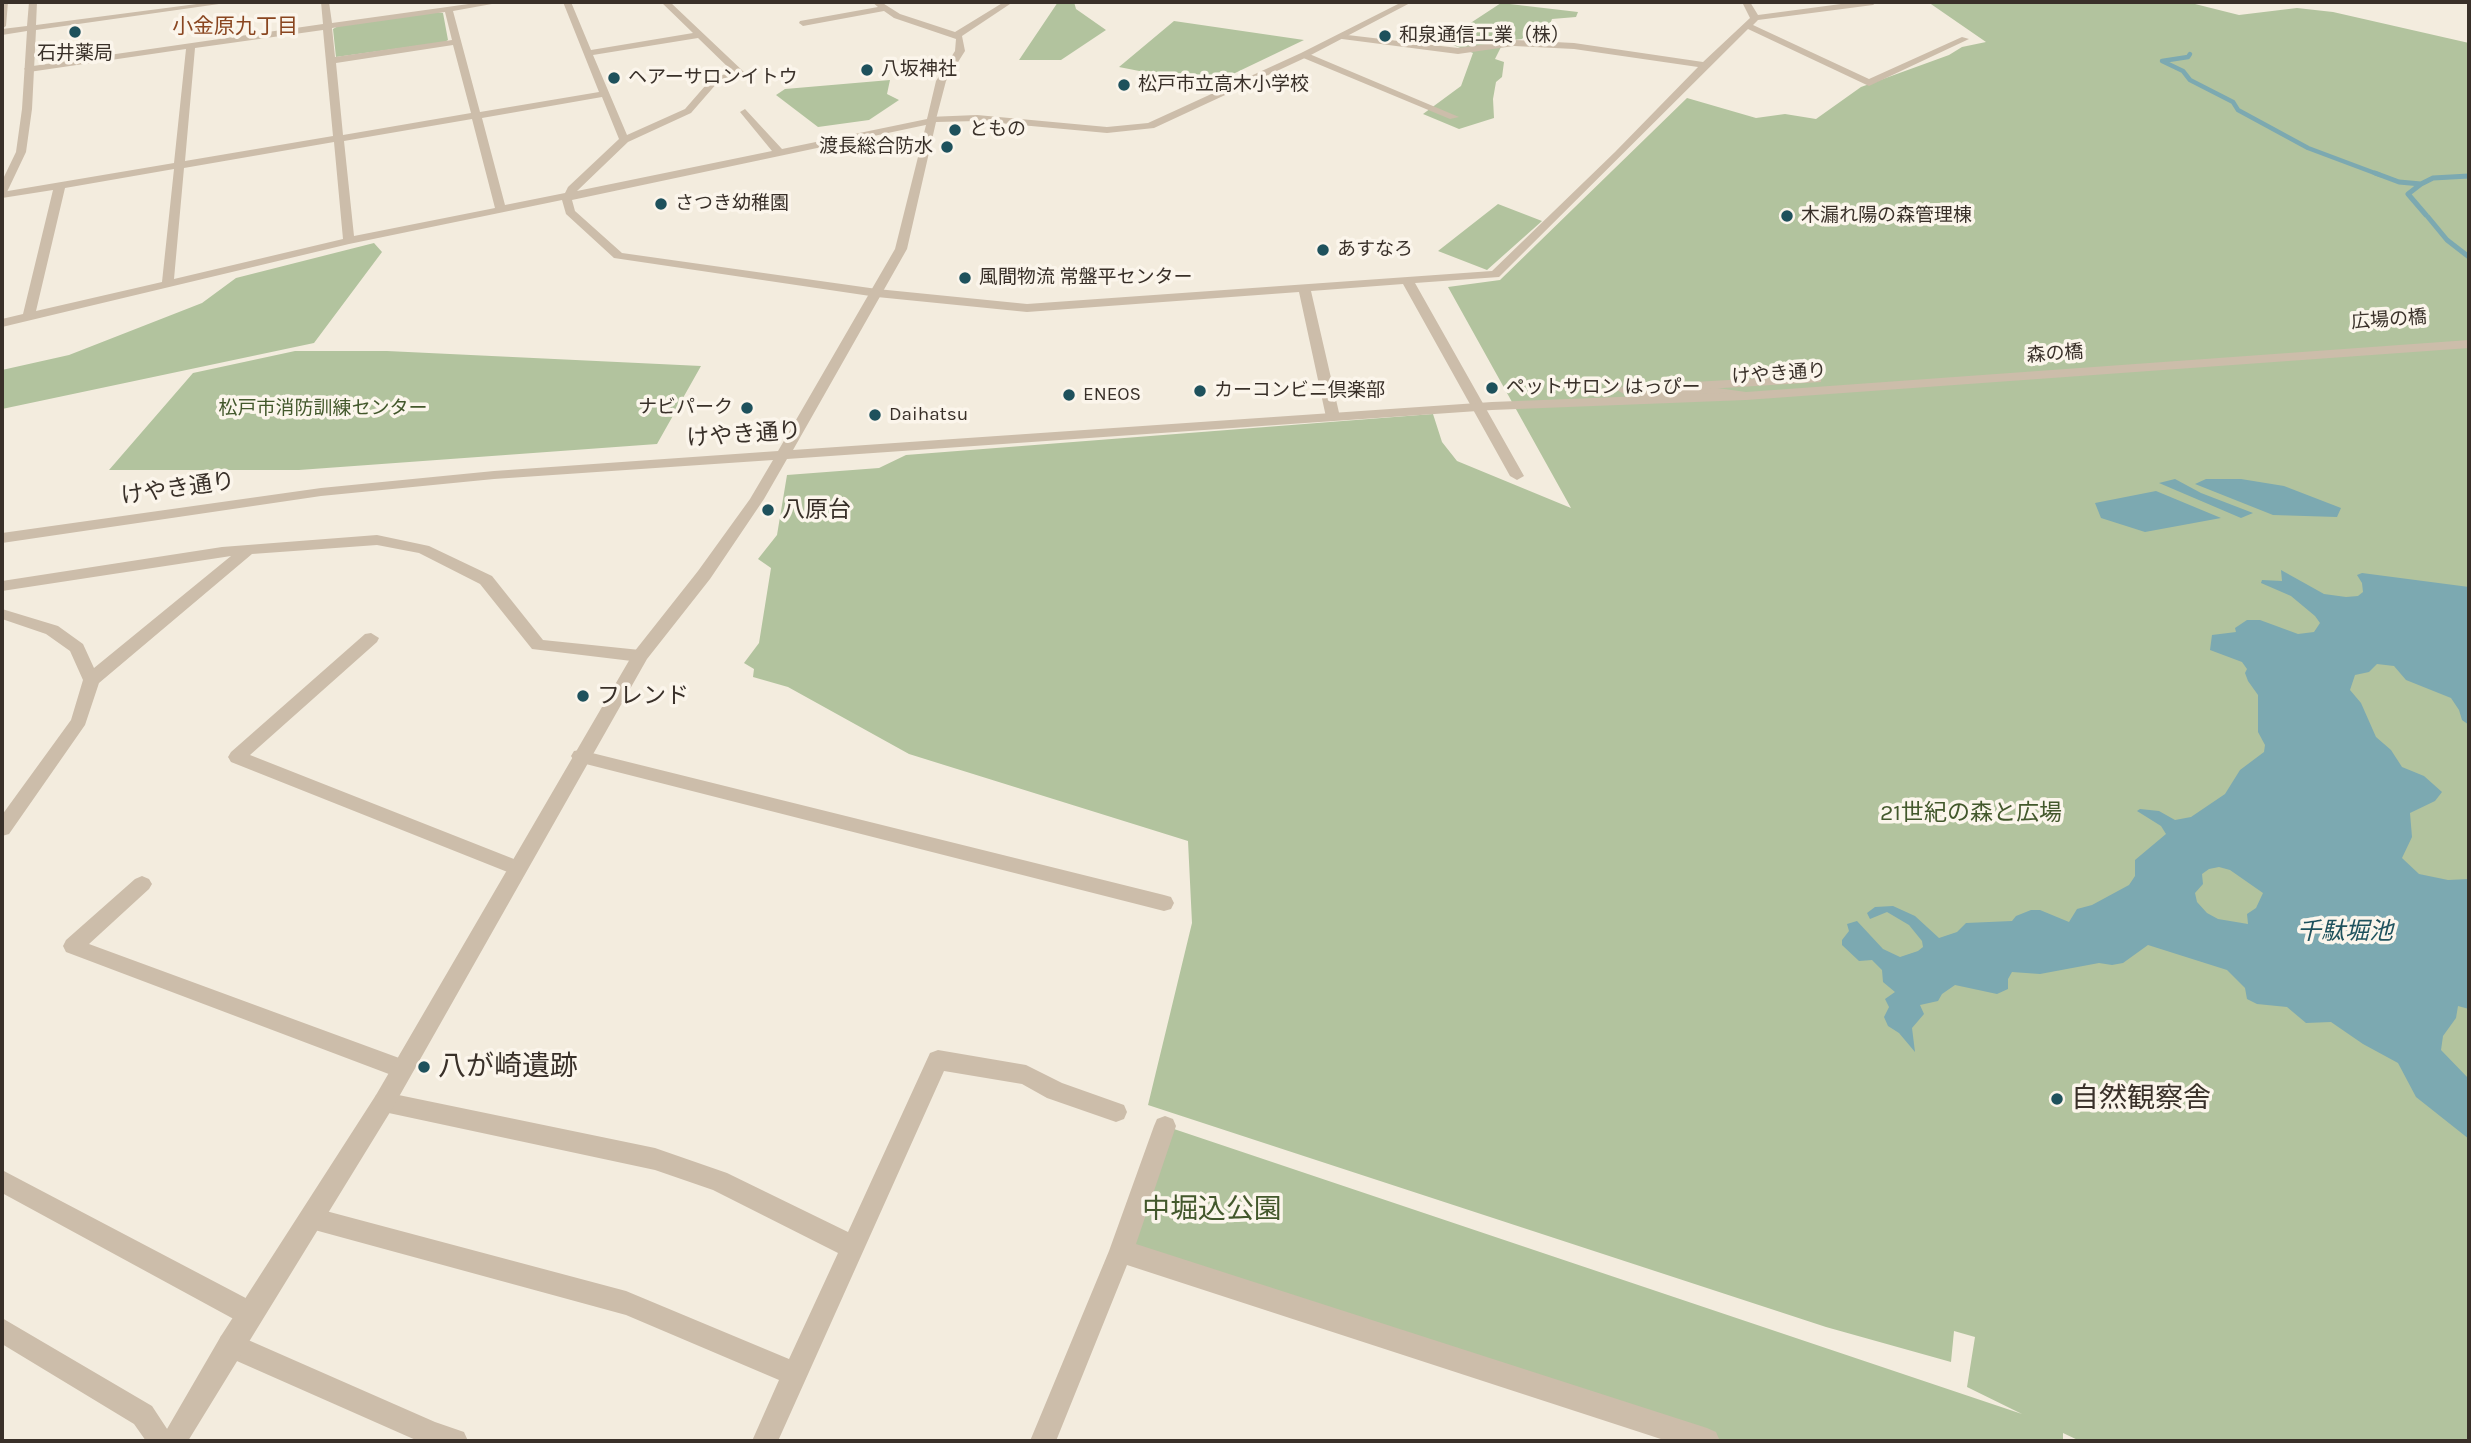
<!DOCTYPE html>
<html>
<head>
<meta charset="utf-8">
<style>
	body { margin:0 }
	#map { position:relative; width:2471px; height:1443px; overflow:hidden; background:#f3ecde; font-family:Karla,sans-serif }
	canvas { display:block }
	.frame { position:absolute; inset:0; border:4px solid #393029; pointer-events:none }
</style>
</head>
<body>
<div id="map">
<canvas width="2471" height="1443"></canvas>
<div class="frame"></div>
</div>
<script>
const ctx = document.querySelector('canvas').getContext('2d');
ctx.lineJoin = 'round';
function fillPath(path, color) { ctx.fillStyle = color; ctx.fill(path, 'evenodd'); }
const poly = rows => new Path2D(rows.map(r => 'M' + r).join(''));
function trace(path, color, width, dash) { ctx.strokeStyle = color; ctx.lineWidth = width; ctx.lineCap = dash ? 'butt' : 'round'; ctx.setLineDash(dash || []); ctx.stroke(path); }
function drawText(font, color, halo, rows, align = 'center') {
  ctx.font = font + ' Karla,"Noto Sans JP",sans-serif'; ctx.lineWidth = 7; ctx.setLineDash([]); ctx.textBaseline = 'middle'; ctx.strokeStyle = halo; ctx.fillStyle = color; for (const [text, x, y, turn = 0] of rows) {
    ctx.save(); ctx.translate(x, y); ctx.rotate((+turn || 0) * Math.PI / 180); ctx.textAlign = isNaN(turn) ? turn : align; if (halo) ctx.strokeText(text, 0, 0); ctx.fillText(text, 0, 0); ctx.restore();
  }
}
fillPath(poly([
	[1058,2,1074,2,1076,9,1106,30,1061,60,1019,60],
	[1928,2,2187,2,2239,15,2297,8,2333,12,2469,43,2469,1441,2080,1441,2063,1433,2063,1441,1724,1441,1125,1250,1168,1127,2022,1414,1967,1387,1975,1337,1954,1331,1951,1362,1826,1327,1148,1105,1192,923,1188,841,909,754,788,687,753,677,754,669,744,663,759,643,771,568,758,559,777,535,787,475,879,468,906,455,1433,414,1442,442,1457,461,1571,508,1448,287,1500,280,1687,98,1756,118,1785,114,1816,119,1861,87,1949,55,1962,47,1986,42],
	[1501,3,1578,12,1576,17,1552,19,1550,24,1532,26,1522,39,1504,41,1495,59,1504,62,1502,77,1496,82,1493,99,1494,118,1459,129,1423,114,1461,86,1473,53,1443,41],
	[437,12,443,13,448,40,445,42,336,57,333,29,338,26],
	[1174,21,1304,40,1210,85,1119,67],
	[890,80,887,94,899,100,869,120,818,127,776,95,785,89],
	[1498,204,1542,221,1487,270,1438,251],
	[374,243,382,252,314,343,2,409,2,370,69,355,202,303,236,278],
	[295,351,387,351,701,366,657,444,299,470,109,470,193,373]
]), '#b2c39e');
fillPath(poly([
	[2175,479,2201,493,2253,513,2241,518,2159,483],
	[2206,479,2241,479,2284,486,2341,508,2337,517,2273,515,2195,484],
	[2156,491,2221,518,2145,532,2101,518,2095,503],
	[2281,570,2324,594,2346,597,2358,596,2363,592,2362,583,2357,575,2362,573,2469,587,2469,725,2462,720,2459,710,2451,698,2406,680,2394,666,2377,664,2369,672,2355,675,2350,690,2361,703,2376,737,2391,750,2402,767,2424,776,2442,792,2435,801,2410,813,2412,837,2402,858,2419,874,2448,880,2469,879,2469,1009,2458,1006,2456,1018,2443,1036,2441,1050,2469,1079,2469,1139,2416,1097,2398,1063,2363,1044,2331,1022,2306,1023,2287,1007,2257,1004,2247,999,2245,988,2227,970,2148,945,2123,963,2112,965,2099,963,2040,974,2012,972,2008,979,2008,989,1997,994,1955,985,1942,994,1938,1001,1920,1005,1924,1014,1912,1028,1915,1052,1899,1033,1888,1026,1884,1017,1889,1007,1885,999,1895,992,1883,982,1882,970,1872,960,1859,961,1842,945,1842,940,1849,931,1847,924,1857,921,1883,949,1900,957,1918,951,1923,947,1922,941,1909,925,1887,912,1870,919,1867,913,1875,907,1893,906,1915,916,1939,938,1957,932,1966,923,2012,921,2016,916,2031,910,2040,910,2069,922,2077,909,2092,905,2129,885,2135,876,2135,860,2166,834,2161,826,2137,811,2140,809,2159,811,2175,820,2191,817,2225,794,2240,770,2264,752,2265,745,2258,732,2258,695,2248,681,2245,673,2247,669,2242,662,2210,650,2212,635,2236,632,2235,628,2247,620,2260,620,2298,634,2314,632,2320,623,2315,616,2291,596,2261,583,2262,580,2282,581],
	[2219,867,2230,870,2263,893,2256,908,2247,914,2248,924,2218,919,2207,913,2197,902,2195,893,2203,884,2202,874,2209,869]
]), '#7ca9b1');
trace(poly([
	[2190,54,2188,57,2162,61,2183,71,2190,80,2233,102,2238,110,2308,148,2380,175]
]), '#7ca9b1', 4.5);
trace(poly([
	[2375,173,2399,182,2421,184,2408,194,2426,215],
	[2421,184,2433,178,2469,176],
	[2428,217,2447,240,2469,257]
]), '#7ca9b1', 5);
fillPath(poly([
	[321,2,329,2,332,23,483,2,503,2,453,11,480,112,599,92,563,2,571,2,591,50,693,33,661,2,670,2,745,73,718,82,691,113,628,142,577,191,772,151,740,112,745,109,782,149,927,119,936,81,955,51,956,39,894,18,884,11,803,26,799,23,800,21,878,7,872,2,881,2,900,14,955,32,1004,2,1013,2,962,36,965,51,946,81,935,123,572,200,575,211,622,253,877,289,1027,304,1492,271,1615,152,1698,67,1574,49,1514,46,1458,54,1342,39,1339,38,1339,34,1458,48,1514,40,1574,43,1703,62,1750,18,1742,2,1750,2,1758,15,1856,2,1877,2,1873,5,1758,20,1753,25,1869,79,1962,37,1969,39,1869,86,1748,29,1499,277,1415,283,1524,476,1517,480,1510,476,1403,284,1311,291,1340,417,1333,421,1326,417,1299,292,1027,312,877,297,614,258,566,214,562,200,349,244,2,327,2,319,23,314,53,190,2,198,2,192,174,163,186,49,29,72,24,69,26,67,323,24,321,2],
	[445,12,452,40,335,57,332,28,445,12],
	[323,30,333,136,185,161,195,48,323,30],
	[698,38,733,72,712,78,685,109,627,135,593,55,698,38],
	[453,45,471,113,343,135,336,63,453,45],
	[602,97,619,139,568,187,565,193,505,205,482,118,602,97],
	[472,119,495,208,354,236,344,141,472,119],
	[334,142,343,239,174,279,184,168,334,142],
	[174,169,162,282,36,311,65,188,174,169],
	[1301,53,1307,53,1459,117,1450,119,1301,57,1301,53],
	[1636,386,1646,390,1710,387,1746,392,1753,396,1746,400,1710,395,1644,398,1629,390,1636,386],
	[377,535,429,546,492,576,543,640,640,650,648,656,640,662,532,649,480,584,419,553,377,545,252,554,99,683,85,725,9,834,2,836,2,815,71,720,83,680,70,651,46,634,2,619,2,609,58,626,83,644,94,668,231,556,2,591,2,581,222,547,377,535],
	[371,633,379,638,377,642,250,755,524,863,527,868,524,873,517,876,510,873,231,762,228,757,231,752,365,634,371,633],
	[580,750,1164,895,1171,897,1174,903,1171,909,1164,911,574,761,571,756,574,751,580,750],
	[142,876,149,879,152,884,149,889,89,944,410,1062,413,1069,410,1076,402,1079,66,952,63,946,66,940,135,879,142,876],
	[938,1050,1026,1065,1062,1083,1124,1105,1127,1112,1124,1119,1116,1122,1047,1098,1022,1084,944,1071,778,1441,752,1441,779,1380,626,1315,311,1229,303,1226,299,1218,303,1210,311,1207,626,1291,789,1359,838,1253,713,1190,655,1170,384,1112,376,1109,373,1102,376,1095,384,1092,655,1148,727,1173,848,1232,930,1053,938,1050],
	[1165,1116,1173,1119,1176,1126,1136,1244,1707,1428,1716,1432,1720,1441,1667,1441,1127,1265,1056,1441,1030,1441,1109,1251,1154,1126,1157,1119,1165,1116],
	[2,1170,259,1305,262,1314,259,1323,250,1326,241,1323,2,1193,2,1170],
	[2,1318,152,1406,175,1441,146,1441,134,1424,2,1344,2,1318],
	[230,1332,435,1422,464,1432,468,1441,418,1441,221,1354,217,1345,221,1336,230,1332]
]), '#ccbdaa');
fillPath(poly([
	[2,2,8,2,6,26,2,29,2,2],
	[29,2,37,2,36,25,212,2,233,2,36,30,32,109,26,152,7,192,2,195,2,181,16,152,22,109,27,31,2,35,2,29,27,26,29,2],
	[1402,2,1412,2,1307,57,1154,128,1107,133,977,121,936,122,907,249,793,450,1492,402,1746,392,2469,340,2469,348,1746,400,1492,410,787,459,764,499,710,579,647,659,392,1109,188,1441,160,1441,221,1336,376,1095,634,652,698,571,750,499,773,460,494,479,321,496,2,543,2,533,321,488,494,471,778,451,895,249,928,117,977,115,1107,127,1148,123,1301,53,1402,2],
	[1816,375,1821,376,1821,382,1624,394,1617,390,1624,386,1816,375]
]), '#ccbdaa');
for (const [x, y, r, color] of [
	[75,32,7,"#1e515c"],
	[1385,36,7,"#1e515c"],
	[867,70,7,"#1e515c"],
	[614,78,7,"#1e515c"],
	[1124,85,7,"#1e515c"],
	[955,130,7,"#1e515c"],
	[947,147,7,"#1e515c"],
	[661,204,7,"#1e515c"],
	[1787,216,7,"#1e515c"],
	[1323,250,7,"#1e515c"],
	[965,278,7,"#1e515c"],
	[1492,388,7,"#1e515c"],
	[1200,391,7,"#1e515c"],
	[1069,395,7,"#1e515c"],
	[747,408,7,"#1e515c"],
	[875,415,7,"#1e515c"],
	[768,510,7,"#1e515c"],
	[583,696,7,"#1e515c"],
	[424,1067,7,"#1e515c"],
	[2057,1099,7,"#1e515c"]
]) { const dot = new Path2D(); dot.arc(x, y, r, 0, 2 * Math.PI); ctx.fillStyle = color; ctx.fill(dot); trace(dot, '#fbf5eb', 2.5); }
drawText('19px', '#393029', '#fbf5eb', [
	["和泉通信工業（株）",1399,36],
	["石井薬局",75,54,"center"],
	["八坂神社",881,70],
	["ヘアーサロンイトウ",628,78],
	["松戸市立高木小学校",1138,85],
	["ともの",969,130],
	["渡長総合防水",933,147,"right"],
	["さつき幼稚園",675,204],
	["木漏れ陽の森管理棟",1801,216],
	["あすなろ",1337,250],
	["風間物流 常盤平センター",979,278],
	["ペットサロン はっぴー",1506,388],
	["カーコンビニ倶楽部",1214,391],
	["ENEOS",1083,395],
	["ナビパーク",733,408,"right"],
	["Daihatsu",889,415]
], 'left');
drawText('19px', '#393029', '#fbf5eb', [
	["広場の橋",2389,320,-4],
	["森の橋",2055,354,-4],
	["けやき通り",1779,374,-4]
]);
drawText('19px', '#43582c', '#fbf5eb', [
	["松戸市消防訓練センター",323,409]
]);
drawText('21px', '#8a4620', '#fbf5eb', [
	["小金原九丁目",235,27]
]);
drawText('23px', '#393029', '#fbf5eb', [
	["けやき通り",744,435,-4],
	["けやき通り",178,489,-8]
]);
drawText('23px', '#393029', '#fbf5eb', [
	["八原台",782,510],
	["フレンド",597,696]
], 'left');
drawText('23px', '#43582c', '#fbf5eb', [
	["21世紀の森と広場",1971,813]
]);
drawText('italic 24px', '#1e515c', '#fbf5eb', [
	["千駄堀池",2345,932]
]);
drawText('28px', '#393029', '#fbf5eb', [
	["八が崎遺跡",438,1067],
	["自然観察舎",2071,1099]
], 'left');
drawText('28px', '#43582c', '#fbf5eb', [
	["中堀込公園",1212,1210]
]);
</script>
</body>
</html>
